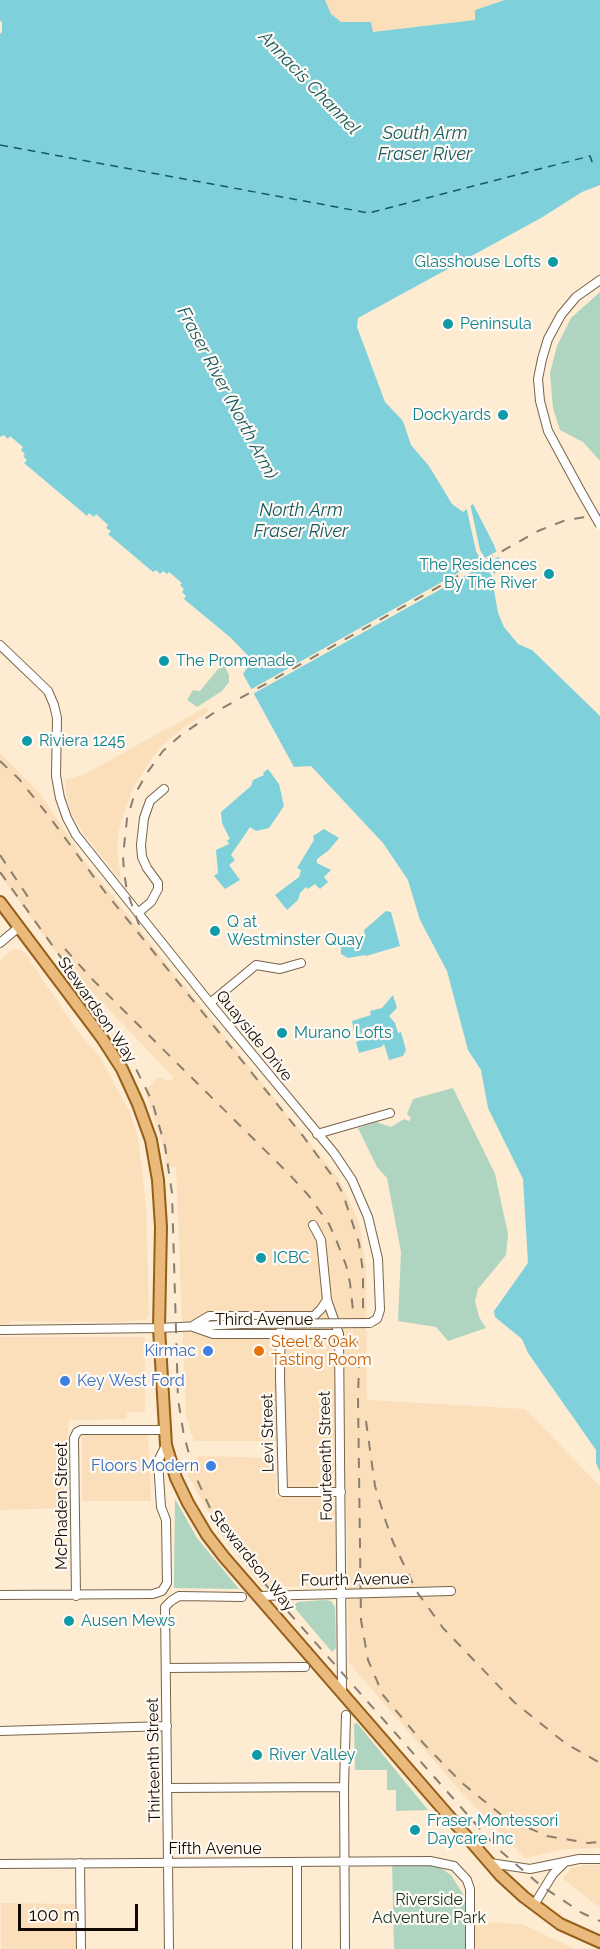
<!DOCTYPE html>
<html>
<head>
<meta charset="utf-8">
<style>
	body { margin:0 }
	#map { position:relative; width:600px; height:1949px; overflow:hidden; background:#fdebd2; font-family:Raleway,sans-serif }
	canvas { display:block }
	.scale { position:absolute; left:18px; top:1904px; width:120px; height:27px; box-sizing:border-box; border:3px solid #110a02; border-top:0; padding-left:8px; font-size:18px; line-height:21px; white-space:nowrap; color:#110a02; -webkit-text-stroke:4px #fffaf4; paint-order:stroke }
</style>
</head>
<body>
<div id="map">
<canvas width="600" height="1949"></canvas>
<div class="scale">100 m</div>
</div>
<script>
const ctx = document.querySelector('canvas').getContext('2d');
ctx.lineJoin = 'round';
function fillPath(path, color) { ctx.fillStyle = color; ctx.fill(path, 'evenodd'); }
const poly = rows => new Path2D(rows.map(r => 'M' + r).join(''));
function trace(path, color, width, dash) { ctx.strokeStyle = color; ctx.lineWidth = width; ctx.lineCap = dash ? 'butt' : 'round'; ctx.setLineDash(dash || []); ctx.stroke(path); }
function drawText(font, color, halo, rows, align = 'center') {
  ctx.font = font + ' Raleway,sans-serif'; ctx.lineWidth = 4.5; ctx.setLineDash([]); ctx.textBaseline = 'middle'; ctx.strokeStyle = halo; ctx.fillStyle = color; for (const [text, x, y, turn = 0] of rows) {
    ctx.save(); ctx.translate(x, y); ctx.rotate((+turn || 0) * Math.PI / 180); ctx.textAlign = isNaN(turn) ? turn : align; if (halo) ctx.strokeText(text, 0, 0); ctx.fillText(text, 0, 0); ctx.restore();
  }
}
fillPath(poly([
	[325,0,505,0,475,10,476,20,373,32,371,22,341,22,331,14],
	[206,707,209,711,179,731,162,746,151,760,133,788,119,829,117,851,121,881,84,834,73,816,67,800,65,780,87,773],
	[0,753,42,796,83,859,339,1179,358,1220,366,1264,367,1400,525,1409,600,1486,600,1848,565,1849,525,1858,462,1793,349,1663,346,1488,288,1487,287,1441,194,1441,186,1416,176,1167,166,1166,163,1145,145,1091,158,1077,168,1081,174,1078,60,958,0,875],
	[14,949,21,950,25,953,76,1029,100,1057,130,1113,138,1137,146,1205,149,1315,146,1320,116,1322,11,1321,8,1324,0,1324,0,960],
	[0,1337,145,1337,145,1412,127,1412,127,1419,69,1420,62,1508,0,1510],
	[148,1433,151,1501,82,1501,82,1434],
	[198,1456,276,1458,276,1497,332,1497,337,1511,336,1583,331,1586,262,1587,220,1533,185,1470],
	[586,1865,600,1865,600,1908,563,1879,571,1868],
	[1,1903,76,1904,76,1949,1,1949],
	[468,1921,522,1924,575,1949,468,1949]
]), '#fadfba');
fillPath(poly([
	[600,292,600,461,583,442,560,430,553,408,550,373,557,346,571,318],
	[223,663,229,675,229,682,222,691,197,707,187,700,193,690,200,691],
	[453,1088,495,1174,508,1234,506,1255,478,1289,475,1301,479,1317,486,1328,448,1341,436,1327,398,1321,401,1252,387,1178,377,1167,358,1128,376,1122,391,1127,404,1119,409,1121,411,1118,407,1114,413,1099],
	[175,1499,197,1538,239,1589,174,1588],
	[324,1600,331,1601,335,1607,336,1648,332,1652,293,1606,298,1602],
	[357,1723,428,1810,396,1811,396,1790,387,1790,387,1770,355,1770,354,1724],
	[392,1861,430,1861,451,1875,463,1894,468,1921,468,1949,394,1949]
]), '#afd5c1');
fillPath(poly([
	[0,0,325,0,331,14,341,22,371,22,373,32,475,20,475,10,505,0,600,0,600,185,582,192,541,218,358,318,357,327,385,402,403,421,411,445,429,466,452,504,463,512,473,504,494,545,500,561,499,567,492,578,498,613,504,627,518,644,532,650,600,716,600,1472,596,1463,596,1450,528,1353,522,1339,495,1317,494,1311,528,1263,523,1179,488,1108,481,1070,468,1050,447,971,420,920,408,880,383,843,311,766,294,767,243,674,252,660,231,638,184,599,186,596,182,592,184,589,180,585,182,583,169,572,167,574,163,571,160,574,156,570,153,572,108,534,111,531,106,528,108,525,96,514,94,517,89,513,87,516,24,463,27,460,23,456,25,454,21,450,23,447,10,436,8,439,4,435,0,437,0,34,2,32,2,23,0,20],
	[268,769,279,784,284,806,269,828,256,831,250,827,231,855,235,860,229,865,240,880,225,889,214,876,218,873,216,850,229,844,227,840,230,839,222,823,221,812,251,786,253,780,264,775,263,773],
	[324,829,339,838,328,851,317,859,317,863,331,870,324,877,328,882,320,889,315,884,308,889,306,887,300,893,298,900,287,910,275,895,299,877,301,870,297,868,314,840,313,836],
	[386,911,391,912,400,946,366,956,365,955,348,958,341,954,341,948,343,943,365,936,364,930],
	[393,995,397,1008,389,1016,395,1023,398,1033,401,1032,406,1050,403,1056,389,1060,384,1044,381,1047,359,1053,356,1042,359,1041,359,1038,364,1037,365,1040,381,1036,377,1025,362,1029,362,1033,359,1034,358,1030,354,1031,352,1021,371,1015,370,1011,382,1008]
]), '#7ed0db');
fillPath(poly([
	[470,503,480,550,485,558,499,550,501,555,488,563,496,577,496,582,484,565,251,695,248,691,481,560,476,551,466,506]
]), '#fdebd2');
trace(poly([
	[0,145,369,213,590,156,594,167]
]), '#155b63', 1.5, [8, 6]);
const minor = poly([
	[580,490,548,431,540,401,538,379,542,359,548,339,561,315,576,297,600,280],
	[0,645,48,691,54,705,57,718,56,776,60,798,67,818,76,835,210,1003,334,1153,352,1180,368,1217,378,1259,380,1310,377,1319,370,1323],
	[138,913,151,902,158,889,158,883,147,868,142,857,141,845,144,818,150,801,164,789],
	[0,943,19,927],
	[210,1003,256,965,280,969,301,963],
	[317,1134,390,1113],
	[313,1225,321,1240,327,1300,339,1334,342,1691],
	[281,1316,280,1377,283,1492,341,1492],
	[194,1325,209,1316,314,1316,321,1309,327,1300],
	[193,1327,213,1334,339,1334],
	[0,1330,159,1328,242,1324],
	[0,1595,153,1594,162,1591,167,1583,166,1520,161,1507,158,1461,166,1445],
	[76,1596,74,1438,77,1432,81,1430,165,1430],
	[259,1596,451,1591],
	[166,1668,305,1667],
	[0,1731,167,1726],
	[168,1788,344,1787],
	[80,1863,81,1949],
	[490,1863,530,1869,579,1859,600,1859],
	[0,1864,430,1861,454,1866,467,1880,470,1889,470,1949],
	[534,1905,553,1874,564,1863],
	[169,1949,165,1607,171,1601,179,1596,242,1597],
	[297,1949,297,1862],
	[345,1949,344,1787,346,1715]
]);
const major = poly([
	[0,902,102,1038,122,1069,138,1104,151,1140,158,1180,161,1227,159,1328,166,1445,176,1478,188,1503,207,1535,224,1557,500,1875,524,1897,560,1924,600,1942]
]);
trace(minor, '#776449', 10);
trace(major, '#955e19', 14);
trace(minor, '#fff', 8);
trace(major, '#eaba7d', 10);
trace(poly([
	[0,761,19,779,48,815,105,892,303,1136,336,1181,343,1194,359,1243,363,1272,363,1334],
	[0,855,32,903],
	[0,872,112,1029,134,1065,152,1101,165,1146,172,1193,178,1399,184,1436,195,1475,210,1508,233,1544,283,1606,497,1848,540,1885,582,1913,600,1921],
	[139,925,127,891,124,872,123,856,127,819,134,796,147,773,163,751,181,735,212,714,538,531,566,520,600,515],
	[65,949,93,980,289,1174,309,1196,329,1224,335,1237,346,1265,350,1283,359,1365,358,1397,361,1620,368,1660,383,1695,424,1744,462,1783,504,1817,547,1836,588,1843,600,1842],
	[366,1421,375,1486,386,1522,393,1542,417,1592,443,1628,514,1702,565,1743,600,1763]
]), '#8b7e6e', 2, [10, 10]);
const minorBridge = poly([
	[580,490,600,525],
	[242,1324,370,1323]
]);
trace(minorBridge, '#776449', 10, []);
trace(minorBridge, '#fff', 8);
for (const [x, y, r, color] of [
	[553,262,6,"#0f9aa8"],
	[448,324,6,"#0f9aa8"],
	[503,415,6,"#0f9aa8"],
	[549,574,6,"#0f9aa8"],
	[164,661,6,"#0f9aa8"],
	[27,741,6,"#0f9aa8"],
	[215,931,6,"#0f9aa8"],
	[282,1033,6,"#0f9aa8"],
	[261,1258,6,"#0f9aa8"],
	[208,1351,6,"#3f7fe0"],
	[259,1351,6,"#e8710a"],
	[65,1381,6,"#3f7fe0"],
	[211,1466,6,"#3f7fe0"],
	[69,1621,6,"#0f9aa8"],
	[257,1755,6,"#0f9aa8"],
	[415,1830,6,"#0f9aa8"]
]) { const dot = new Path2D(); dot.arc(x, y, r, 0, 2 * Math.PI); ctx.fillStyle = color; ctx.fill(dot); trace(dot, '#fffaf4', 2); }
drawText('16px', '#0d838f', '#fffaf4', [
	["Glasshouse Lofts",541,262,"right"],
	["Peninsula",460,324],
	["Dockyards",491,415,"right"],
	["The Residences",537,565,"right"],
	["By The River",537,583,"right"],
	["The Promenade",176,661],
	["Riviera 1245",39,741],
	["Q at",227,922],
	["Westminster Quay",227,940],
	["Murano Lofts",294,1033],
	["ICBC",273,1258],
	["Ausen Mews",81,1621],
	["River Valley",269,1755],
	["Fraser Montessori",427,1821],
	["Daycare Inc",427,1839]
], 'left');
drawText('16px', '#110a02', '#fffaf4', [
	["Stewardson Way",97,1010,55],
	["Quayside Drive",254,1036,51],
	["Third Avenue",264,1320],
	["Levi Street",268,1433,-91],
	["Fourteenth Street",326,1456,-91],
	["McPhaden Street",62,1506,-90],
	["Stewardson Way",252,1561,51],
	["Fourth Avenue",355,1580,-1],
	["Thirteenth Street",154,1760,-91],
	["Fifth Avenue",215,1849]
]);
drawText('16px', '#c56008', '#fffaf4', [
	["Steel & Oak",271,1342],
	["Tasting Room",271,1360]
], 'left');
drawText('16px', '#366cbe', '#fffaf4', [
	["Kirmac",196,1351],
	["Key West Ford",77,1381,"left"],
	["Floors Modern",199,1466]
], 'right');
drawText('16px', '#143224', '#fffaf4', [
	["Riverside",429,1900],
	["Adventure Park",429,1918]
]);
drawText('italic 18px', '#155b63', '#fffaf4', [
	["Annacis Channel",309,83,46],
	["South Arm",425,134],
	["Fraser River",425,155],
	["Fraser River (North Arm)",227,393,62],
	["North Arm",301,511],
	["Fraser River",301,532]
]);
</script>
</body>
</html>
